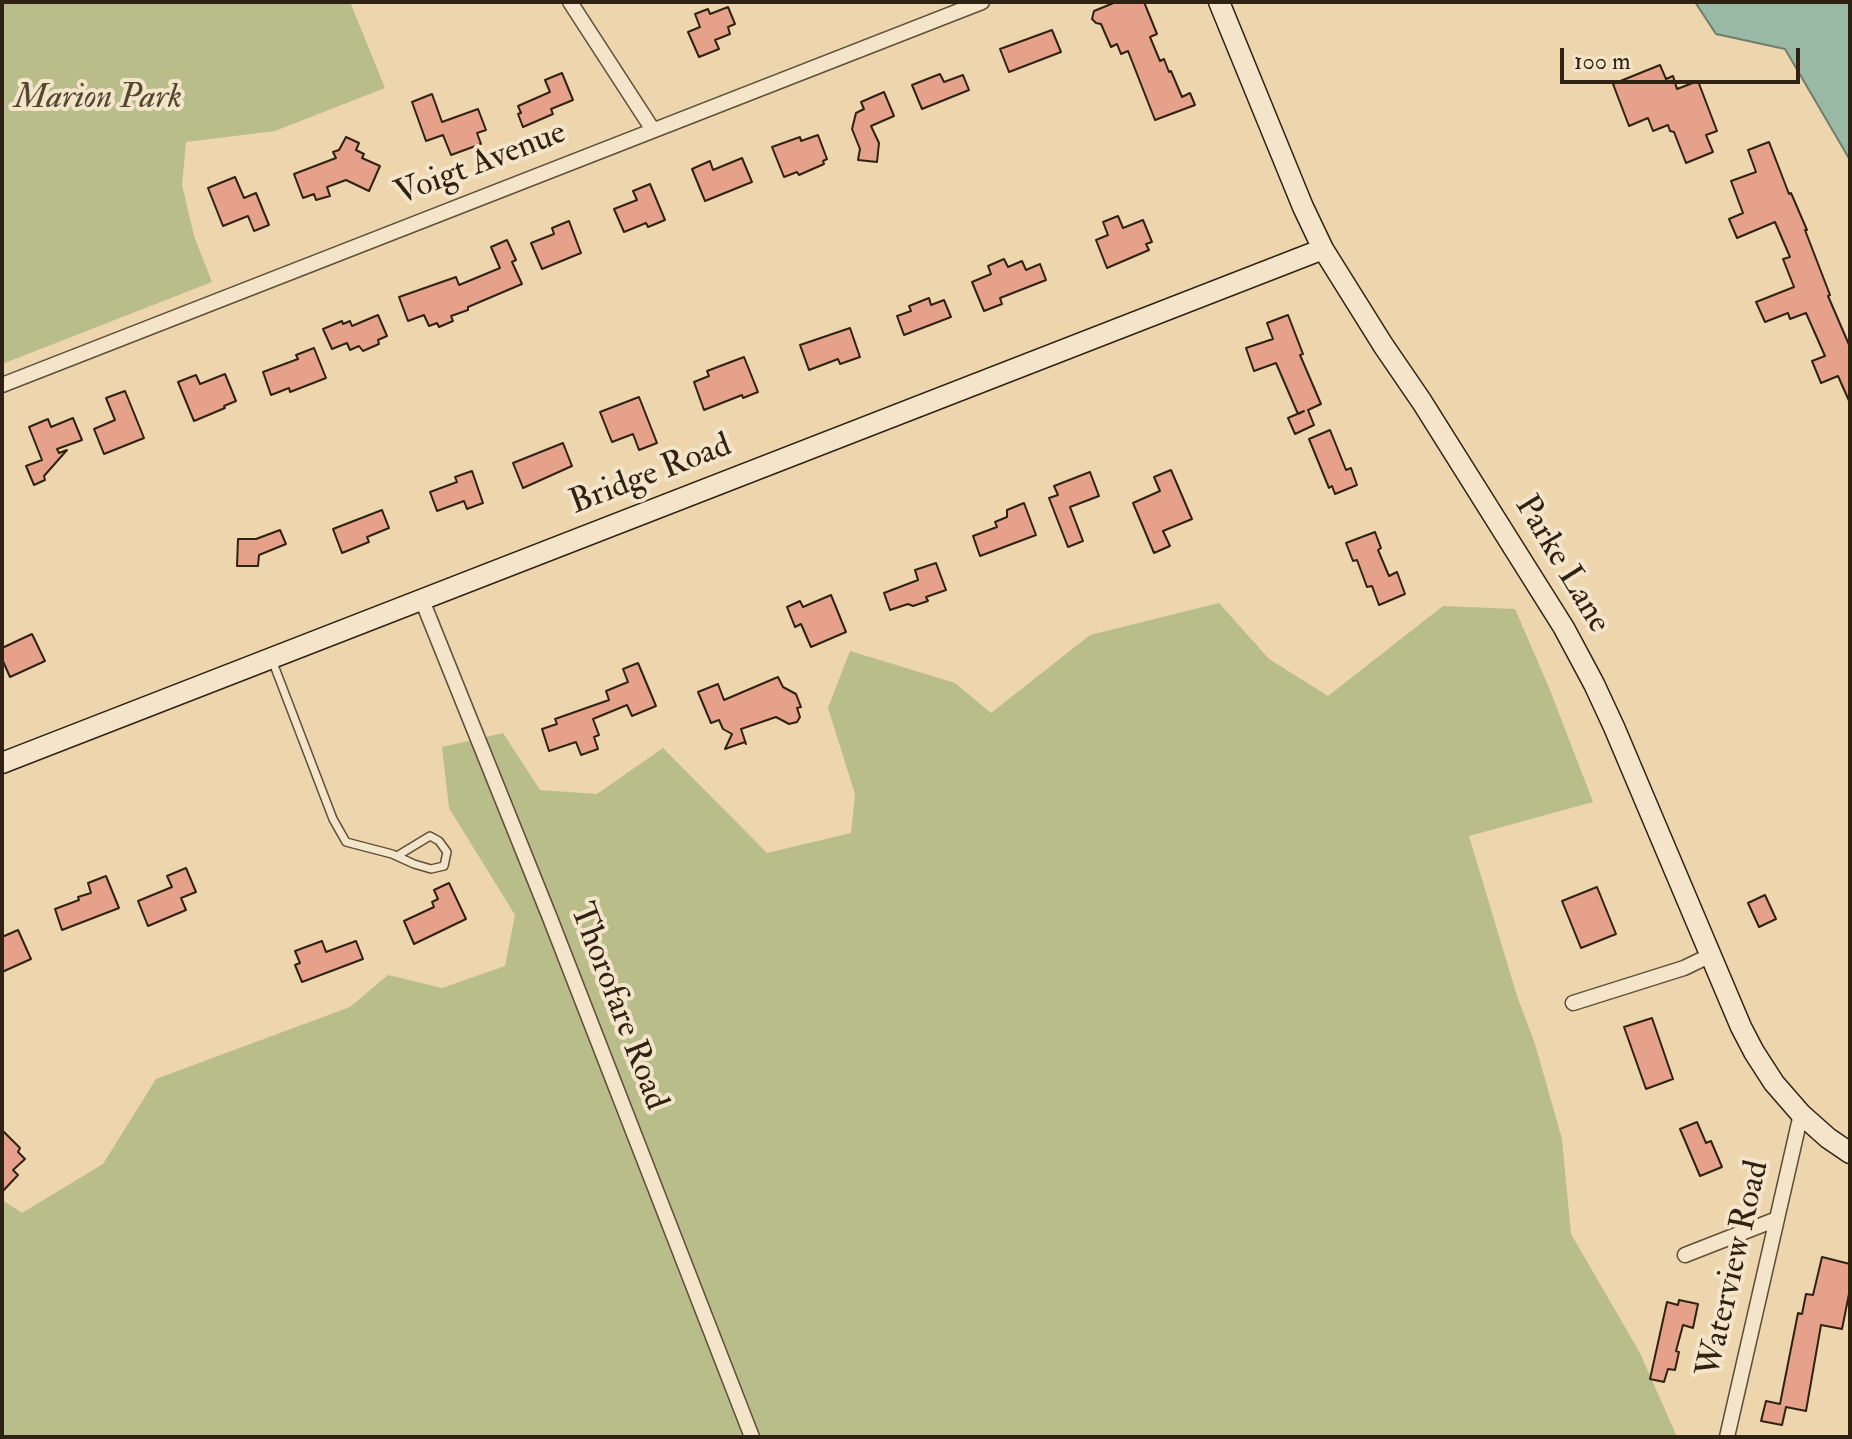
<!DOCTYPE html>
<html>
<head>
<meta charset="utf-8">
<style>
	body { margin:0 }
	#map { position:relative; width:1852px; height:1439px; overflow:hidden; background:#edd5ad; font-family:"IM FELL Double Pica",serif }
	canvas { display:block }
	.frame { position:absolute; inset:0; border:4px solid #2f2212; pointer-events:none }
	.scale { position:absolute; left:1560px; top:48px; width:240px; height:36px; box-sizing:border-box; border:4px solid #2f2212; border-top:0; padding-left:10px; font-size:24px; line-height:28px; white-space:nowrap; color:#2f2212; -webkit-text-stroke:6px #f3e4ca; paint-order:stroke }
</style>
</head>
<body>
<div id="map">
<canvas width="1852" height="1439"></canvas>
<div class="frame"></div>
<div class="scale">100 m</div>
</div>
<script>
const ctx = document.querySelector('canvas').getContext('2d');
ctx.lineJoin = 'round';
function fillPath(path, color) { ctx.fillStyle = color; ctx.fill(path, 'evenodd'); }
const poly = rows => new Path2D(rows.map(r => 'M' + r).join(''));
function trace(path, color, width, dash) { ctx.strokeStyle = color; ctx.lineWidth = width; ctx.lineCap = dash ? 'butt' : 'round'; ctx.setLineDash(dash || []); ctx.stroke(path); }
function drawText(font, color, halo, rows, align = 'center') {
  ctx.font = font + ' "IM FELL Double Pica",serif'; ctx.lineWidth = 8; ctx.setLineDash([]); ctx.textBaseline = 'middle'; ctx.strokeStyle = halo; ctx.fillStyle = color; for (const [text, x, y, turn = 0] of rows) {
    ctx.save(); ctx.translate(x, y); ctx.rotate((+turn || 0) * Math.PI / 180); ctx.textAlign = isNaN(turn) ? turn : align; if (halo) ctx.strokeText(text, 0, 0); ctx.fillText(text, 0, 0); ctx.restore();
  }
}
fillPath(poly([
	[2,2,350,2,385,88,275,131,186,142,182,185,194,236,212,282,2,364],
	[1219,603,1269,659,1328,696,1443,606,1515,609,1550,690,1593,802,1469,836,1517,996,1535,1044,1562,1139,1571,1234,1640,1353,1677,1437,2,1437,2,1200,22,1213,103,1164,156,1079,350,1007,388,975,442,988,505,966,515,915,449,808,442,747,503,733,540,790,597,794,663,748,767,853,851,833,855,794,828,708,850,651,955,683,991,713,1090,635]
]), '#b9bd89');
const water = poly([
	[1695,2,1850,2,1850,160,1785,49,1716,34,1695,2]
]);
fillPath(water, '#9ab9a5');
trace(water, '#6f7d6a', 2);
const building = poly([
	[1116,2,1144,2,1157,34,1150,37,1160,61,1164,59,1169,72,1171,71,1182,97,1190,93,1195,105,1155,120,1128,51,1121,54,1117,44,1111,47,1101,24,1096,23,1092,19,1094,11,1116,2],
	[728,7,735,24,728,27,730,34,715,40,719,49,699,57,688,32,700,27,695,14,708,9,710,14,728,7],
	[1052,30,1061,52,1009,72,1000,49,1052,30],
	[1660,65,1666,79,1673,76,1677,89,1698,81,1717,131,1706,135,1713,152,1686,163,1674,132,1670,131,1668,125,1653,131,1648,118,1629,126,1613,84,1660,65],
	[562,73,573,100,551,109,553,114,523,127,518,114,521,113,518,106,550,92,545,80,562,73],
	[940,74,944,82,963,75,969,90,922,109,912,85,940,74],
	[884,92,894,116,871,126,879,143,877,162,858,160,860,149,852,129,856,113,864,109,861,102,884,92],
	[432,94,442,122,478,109,486,130,477,133,481,144,451,155,443,135,426,141,412,102,432,94],
	[818,135,827,159,823,161,824,164,799,175,797,172,784,177,772,147,800,137,801,141,818,135],
	[346,137,359,143,356,150,364,154,362,158,380,166,369,191,346,180,327,187,330,196,316,200,314,194,303,198,294,174,336,158,333,152,339,150,346,137],
	[1769,142,1789,194,1791,193,1807,230,1805,230,1830,295,1828,296,1850,347,1850,403,1838,376,1821,383,1812,361,1825,356,1806,313,1790,319,1788,313,1765,322,1756,302,1794,287,1783,259,1790,257,1775,222,1737,238,1729,219,1743,213,1731,181,1756,172,1748,150,1769,142],
	[742,158,752,182,705,201,692,169,710,161,713,170,742,158],
	[235,177,244,198,256,193,269,225,254,231,248,216,223,226,208,188,235,177],
	[650,184,665,220,648,227,646,223,624,232,614,209,637,200,633,191,650,184],
	[1118,216,1123,228,1143,220,1152,242,1146,244,1149,250,1107,268,1096,240,1108,235,1103,222,1118,216],
	[569,221,581,253,542,269,531,243,554,234,552,228,569,221],
	[507,240,516,260,512,262,522,284,468,307,468,310,451,316,453,321,439,327,437,323,429,326,424,315,408,321,399,297,456,277,459,285,500,268,491,247,507,240],
	[1004,259,1008,267,1022,261,1026,270,1040,264,1046,280,1000,298,1002,304,984,311,972,282,991,274,988,266,1004,259],
	[929,298,931,305,944,300,951,317,904,335,897,316,911,311,909,306,929,298],
	[378,315,387,336,378,340,379,344,363,351,359,346,350,350,347,343,332,349,323,329,342,321,343,324,350,321,352,326,378,315],
	[1288,315,1303,354,1300,355,1321,404,1308,410,1314,425,1295,434,1288,418,1304,411,1298,414,1276,363,1254,371,1246,348,1273,339,1267,323,1288,315],
	[850,328,860,357,840,364,838,359,809,370,800,345,850,328],
	[314,348,326,378,290,392,289,388,271,395,263,372,298,359,296,355,314,348],
	[744,357,758,392,743,398,742,395,704,410,694,382,709,376,707,371,744,357],
	[225,374,236,401,224,406,225,408,194,421,178,382,196,375,200,384,225,374],
	[125,391,144,438,104,454,94,429,115,420,106,398,125,391],
	[639,397,657,443,639,450,633,434,612,442,600,412,639,397],
	[73,418,82,440,57,449,59,453,67,450,44,476,45,480,34,485,26,466,42,460,29,427,48,419,51,427,73,418],
	[1330,430,1346,470,1351,468,1357,485,1335,494,1332,486,1329,488,1309,439,1330,430],
	[563,443,572,466,523,488,513,463,563,443],
	[1171,470,1192,519,1163,531,1170,546,1154,553,1133,503,1160,491,1154,477,1171,470],
	[472,471,483,503,467,509,464,501,437,511,430,492,457,482,455,477,472,471],
	[1090,472,1099,496,1070,507,1083,541,1068,547,1049,498,1058,495,1054,486,1090,472],
	[1024,503,1036,535,980,556,973,536,997,527,995,522,1007,517,1007,510,1024,503],
	[382,510,389,528,367,537,369,542,342,553,333,529,382,510],
	[280,530,286,544,259,555,258,566,237,566,238,539,256,539,280,530],
	[1375,532,1381,548,1378,550,1389,576,1397,572,1405,594,1379,605,1372,586,1367,587,1357,560,1353,561,1346,543,1375,532],
	[936,563,946,590,926,597,928,601,913,606,908,604,890,610,884,593,918,580,915,570,936,563],
	[831,595,846,632,811,647,801,624,795,627,787,607,800,601,803,607,831,595],
	[32,634,45,661,10,677,2,659,2,648,32,634],
	[638,663,656,706,632,716,627,705,593,719,599,735,594,737,598,749,581,755,576,742,549,751,542,729,557,724,555,719,609,700,606,691,628,682,623,669,638,663],
	[778,677,783,687,796,694,801,707,797,708,800,717,797,722,789,724,776,717,741,729,746,744,745,742,725,749,732,734,723,729,719,720,711,723,698,692,718,684,724,700,778,677],
	[186,868,196,892,181,898,186,910,148,926,138,901,172,887,167,876,186,868],
	[106,876,119,908,62,930,55,909,79,900,78,897,91,893,88,883,106,876],
	[449,883,466,919,414,944,404,921,434,907,432,902,438,899,434,890,449,883],
	[1597,887,1616,934,1581,948,1562,901,1597,887],
	[1765,895,1776,919,1759,927,1748,903,1765,895],
	[18,930,31,959,2,972,2,937,18,930],
	[322,941,326,952,356,941,363,959,302,982,295,965,300,963,295,951,322,941],
	[1652,1018,1673,1079,1646,1089,1624,1027,1652,1018],
	[1697,1122,1706,1143,1711,1141,1722,1167,1700,1176,1680,1129,1697,1122],
	[2,1130,20,1148,18,1152,25,1159,13,1170,18,1175,2,1192,2,1130],
	[1822,1257,1850,1264,1850,1289,1842,1329,1821,1325,1806,1411,1786,1407,1782,1425,1761,1421,1766,1401,1780,1404,1798,1313,1802,1314,1806,1294,1813,1295,1822,1257],
	[1679,1300,1698,1304,1693,1328,1683,1325,1676,1351,1679,1352,1675,1370,1668,1369,1664,1382,1650,1379,1667,1302,1678,1305,1679,1300]
]);
fillPath(building, '#e5a189');
trace(building, '#2f2212', 2);
const lane = poly([
	[272,660,333,819,346,842,392,854,414,864,431,869,444,866,447,852,439,841,430,836,397,856]
]);
const street = poly([
	[570,2,653,130],
	[2,385,982,2],
	[422,600,550,918,752,1437],
	[1573,1003,1684,968,1711,955],
	[1685,1255,1777,1219],
	[1727,1437,1801,1114]
]);
const secondary = poly([
	[1219,2,1303,207,1323,249,1383,345,1422,402,1564,628,1594,684,1614,727,1741,1027,1754,1052,1774,1083,1801,1114,1828,1138,1850,1153],
	[2,763,1323,249]
]);
trace(lane, '#5e4f39', 10);
trace(street, '#5e4f39', 17);
trace(secondary, '#2f2212', 23);
trace(lane, '#f3e4ca', 7);
trace(street, '#f3e4ca', 14);
trace(secondary, '#f3e4ca', 20);
drawText('italic 34px', '#524930', '#f3e4ca', [
	["Marion Park",98,100]
]);
drawText('34px', '#2f2212', '#f3e4ca', [
	["Voigt Avenue",481,165,-21],
	["Bridge Road",651,476,-21],
	["Parke Lane",1561,565,59],
	["Thorofare Road",617,1007,69],
	["Waterview Road",1735,1269,-77]
]);
</script>
</body>
</html>
